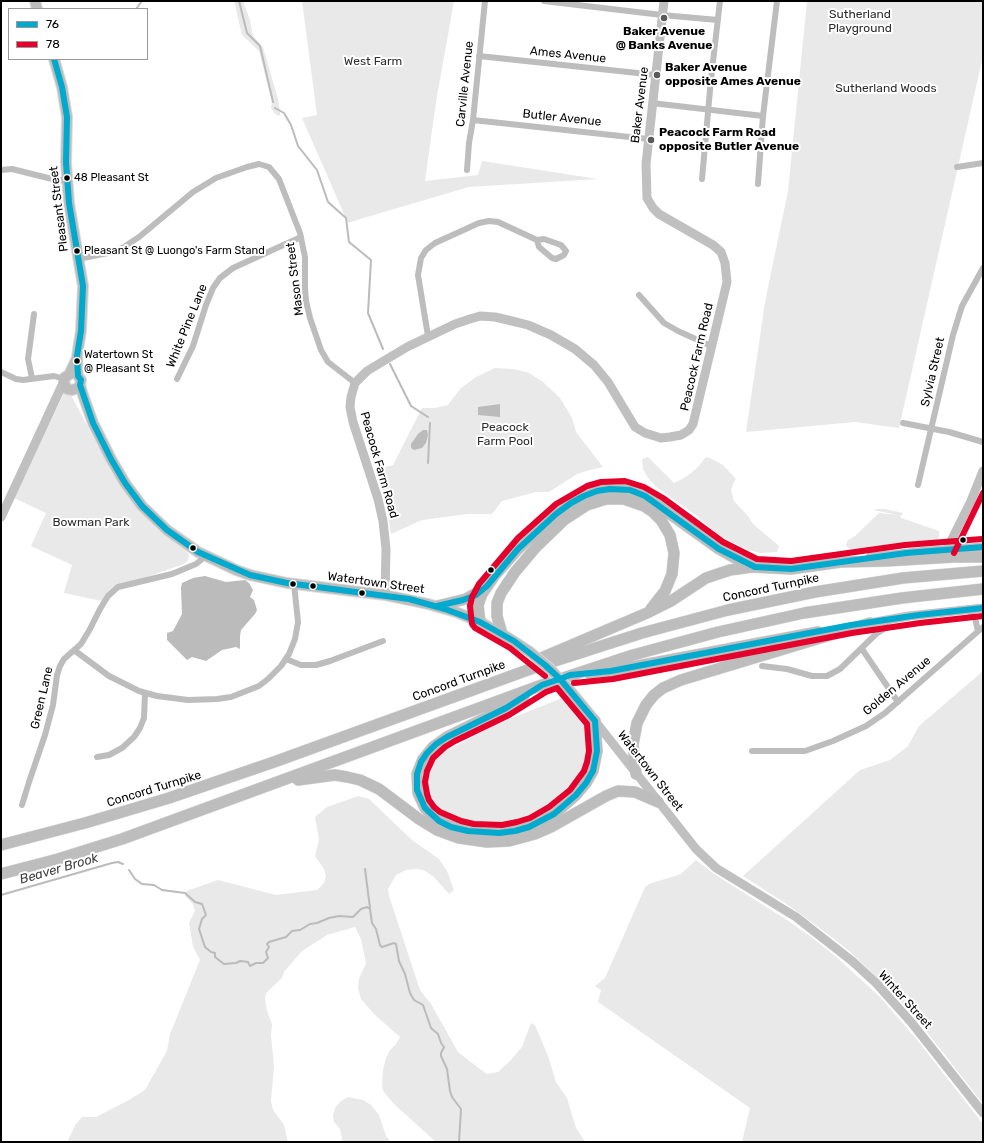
<!DOCTYPE html>
<html>
<head>
<meta charset="utf-8">
<style>
	body { margin:0 }
	#map { position:relative; width:984px; height:1143px; overflow:hidden; background:#fff; font-family:Rubik,sans-serif }
	canvas { display:block }
	.frame { position:absolute; inset:0; border:2px solid #000; pointer-events:none }
	.legend { position:absolute; left:8px; top:8px; width:140px; height:52px; box-sizing:border-box; background:#fff; border:1px solid #999; margin:0; padding:5px 7px; list-style:none; font-size:12px; color:#000 }
	.legend li { display:flex; align-items:center; gap:8px; height:20px }
	.legend b { width:20px; border:1px solid #999 }
</style>
</head>
<body>
<div id="map">
<canvas width="984" height="1143"></canvas>
<div class="frame"></div>
<ul class="legend">
<li><b style="height:5px;background:#00a9ce"></b>76</li>
<li><b style="height:5px;background:#e4002b"></b>78</li>
</ul>
</div>
<script>
const ctx = document.querySelector('canvas').getContext('2d');
ctx.lineJoin = 'round';
function fillPath(path, color) { ctx.fillStyle = color; ctx.fill(path, 'evenodd'); }
const poly = rows => new Path2D(rows.map(r => 'M' + r).join(''));
function trace(path, color, width, dash) { ctx.strokeStyle = color; ctx.lineWidth = width; ctx.lineCap = dash ? 'butt' : 'round'; ctx.setLineDash(dash || []); ctx.stroke(path); }
function drawText(font, color, halo, rows, align = 'center') {
  ctx.font = font + ' Rubik,sans-serif'; ctx.lineWidth = 4; ctx.setLineDash([]); ctx.textBaseline = 'middle'; ctx.strokeStyle = halo; ctx.fillStyle = color; for (const [text, x, y, turn = 0] of rows) {
    ctx.save(); ctx.translate(x, y); ctx.rotate((+turn || 0) * Math.PI / 180); ctx.textAlign = isNaN(turn) ? turn : align; if (halo) ctx.strokeText(text, 0, 0); ctx.fillText(text, 0, 0); ctx.restore();
  }
}
fillPath(poly([
	[234,1,243,1,250,20,253,36,263,47,278,99,280,111,280,115,279,116,275,114,271,108,272,102,259,51,242,35],
	[302,1,454,1,436,102,425,181,478,175,482,161,598,179,469,187,360,219,348,223,302,118,317,115],
	[807,1,983,1,983,56,899,428,855,422,746,432,765,302,788,191],
	[495,368,514,369,529,373,543,382,560,398,572,418,576,432,603,467,590,470,577,474,549,492,536,492,502,501,492,514,468,514,422,520,391,534,386,503,376,470,393,465,422,408,435,408,448,405,460,389,476,377],
	[64,393,70,393,111,471,132,502,157,529,187,552,189,555,188,560,184,564,110,590,102,601,64,593,72,565,31,546,46,513,14,498],
	[648,457,674,483,686,477,697,468,706,457,712,459,723,465,736,479,733,484,731,491,734,501,748,516,753,524,779,546,777,552,760,553,749,550,729,541,716,533,697,516,656,487,648,478,643,469,642,459],
	[877,509,885,509,903,513,902,516,900,515,901,518,939,531,939,537,935,542,929,544,916,542,851,550,848,548,846,545,848,540,855,536,879,513,898,515,873,510],
	[983,671,983,1104,920,1023,905,1006,870,971,849,951,829,935,785,903,743,876,860,770,890,760,908,746,919,726],
	[562,698,571,701,589,730,591,747,589,761,584,775,556,808,535,821,507,828,487,830,465,826,443,817,432,809,425,797,424,775,435,757,497,724],
	[358,796,369,799,412,840,439,859,447,871,454,890,449,894,433,876,423,870,416,869,406,870,396,875,388,889,389,896,420,990,431,1004,458,1052,476,1066,487,1074,498,1072,510,1061,522,1047,531,1023,535,1025,548,1056,556,1082,567,1098,576,1128,585,1142,436,1142,394,1104,383,1091,382,1082,383,1070,386,1058,390,1050,396,1044,400,1037,375,1015,361,999,358,988,359,979,366,963,361,939,355,927,327,935,302,951,284,972,282,978,266,993,265,999,267,1011,272,1024,271,1035,274,1067,271,1101,273,1110,284,1125,288,1142,67,1142,76,1124,82,1117,96,1117,129,1100,145,1090,167,1051,170,1034,200,960,193,947,189,923,195,911,193,904,185,896,185,893,189,890,218,880,276,895,317,890,324,883,326,876,324,869,315,856,319,840,315,817,327,807],
	[696,860,714,874,790,922,811,937,834,955,879,996,918,1041,983,1124,983,1142,742,1142,750,1108,598,1002,601,990,595,986,605,978,645,887,649,884,681,874],
	[348,1097,363,1100,371,1105,379,1115,386,1136,391,1142,341,1142,342,1139,340,1129,334,1122,333,1116,335,1108,341,1101]
]), '#e9e9e9');
fillPath(poly([
	[500,404,500,417,478,415,478,407],
	[423,430,427,430,428,435,426,443,422,448,414,450,411,448,411,444,418,434],
	[205,576,226,582,245,580,249,583,253,590,250,597,254,600,257,610,255,614,241,630,240,636,240,649,236,647,222,650,206,661,192,657,187,660,167,640,167,633,173,631,182,614,181,588,182,583,193,578]
]), '#bbb');
trace(poly([
	[239,1,247,33,260,46,273,102],
	[136,9,142,1],
	[275,108,284,113,291,125,298,146,317,170,328,202,346,218,349,242,371,260,368,313,383,349],
	[390,364,411,406,428,417],
	[428,463,430,423],
	[365,869,370,908],
	[129,870,135,879,142,884,154,885,162,890,185,893,195,902,202,904,206,915,202,919,199,929,205,947,211,952,215,953,215,957,224,964,236,963,240,961,248,962,250,966,256,963,263,963,268,958,266,952,269,947,267,944,269,942,286,937,292,931,300,930,310,924,317,923,329,918,339,916,353,917,361,909,367,907,370,909,372,923,376,929,380,945,382,947,394,943,396,944,399,961,405,974,410,993,414,1000,423,1005,431,1028,438,1034,441,1043,444,1047,441,1053,441,1056,447,1069,450,1091,452,1097,461,1109,459,1142],
	[1,895,112,863,118,862,123,864]
]), '#bbb', 2);
const primary = poly([
	[35,1,37,9],
	[54,59,62,87,67,117,66,162,69,203,83,286,81,331,77,356,78,376,81,380,80,385,84,398,93,423,111,459,125,483,142,506,167,530,198,552,236,570,250,575,287,583,385,595,428,604,456,612,480,622,507,637,530,652],
	[77,358,69,375,65,377,64,383,67,389,72,390,78,388,80,385],
	[572,693,595,721]
]);
const highway = poly([
	[437,606,466,599,483,589],
	[480,622,478,605,482,594,495,575,518,549,545,523,566,507,584,496,602,490,625,489,645,496,719,549,735,558,753,566],
	[502,634,497,616,497,603,501,593,515,572,536,547,564,520,587,505,606,499,624,499,644,506,653,512,661,520,670,535,674,553,672,574,665,591,651,609],
	[541,658,647,613,671,601,706,578,730,570,752,567,791,569,841,562,886,561,954,557,983,557],
	[589,673,611,671,818,632],
	[524,696,506,708,447,737,433,747,423,759,417,774,418,793,425,808,436,819,448,825,464,830,482,833,499,833,515,831,529,827,554,814,576,795,586,783,593,771,597,751,595,721],
	[636,774,633,745,637,723,646,705,654,695,663,688,681,680,870,623],
	[298,780,335,775,347,777,360,780,379,789,419,819,437,830,459,838,487,842,509,841,535,834,551,827,606,796,618,791,635,792,658,802],
	[1,845,85,823,169,798,274,762,536,667,642,633,728,610,815,592,903,578,983,571],
	[1,874,58,859,122,839,542,685,633,655,718,632,804,613,902,598,983,589]
]);
trace(primary, '#dbdbdb', 12);
trace(highway, '#dbdbdb', 12);
trace(poly([
	[544,1,662,15,718,20],
	[479,56,656,75],
	[652,103,763,116],
	[473,120,648,139],
	[957,167,983,163],
	[1,170,12,169,52,179,67,181],
	[467,170,469,143,473,120,485,1],
	[702,179,711,79,720,1],
	[758,184,763,116,777,1],
	[78,259,113,252,124,247,139,237,193,192,216,178,247,167,259,164,269,167,279,179,300,233,305,257,305,288,306,301,310,318,321,350,328,362,355,383],
	[639,295,664,323,678,331,711,346],
	[428,336,418,275,421,258,426,250,435,243,479,223,489,221,498,222,537,240,539,247,552,258,556,259,564,255,566,251,561,245,544,239,537,240],
	[1,372,16,379,23,380,54,376,64,379],
	[32,378,28,359,34,314],
	[177,379,193,346,206,305,213,288,220,278,233,268,301,237],
	[903,423,949,432,983,442],
	[918,485,953,335,962,306,983,268],
	[966,610,971,613,975,618,978,631],
	[862,649,898,702],
	[74,650,109,676,139,691,157,696,188,700,217,699,231,697,259,686,268,679,281,666,289,654,295,639,298,622,294,584],
	[286,659,301,665,316,665,330,661,383,641],
	[762,666,787,669,812,676,827,676,840,669,876,634,887,627],
	[752,751,805,751,833,741,866,726,885,713,983,627],
	[97,757,109,755,122,748,134,737,140,728,144,718,145,693],
	[22,805,29,782,45,735,53,705,57,675,60,666,64,659,81,644,90,629,100,609,108,596,118,587,172,574,196,564,206,556]
]), '#bdbdbd', 6);
trace(poly([
	[1,517,64,381],
	[947,549,971,501,983,471],
	[870,557,927,551,983,547],
	[385,595,386,549,383,521,378,499,353,422,350,407,351,397,355,383,367,371,407,347,455,324,470,319,480,316,495,317,512,321,528,325,551,335,575,349,594,365,608,382,635,427,645,433,661,438,670,437,681,435,689,430,693,424,727,282,725,263,721,252,713,245,659,214,653,208,647,198,646,164,664,1],
	[870,623,909,616,983,608],
	[595,721,696,849,716,868,796,917,852,961,876,983,911,1022,983,1113]
]), '#c0c0c0', 9);
trace(primary, '#bdbdbd', 10);
trace(highway, '#bdbdbd', 11);
const primaryBridge = poly([
	[530,652,551,670,572,693]
]);
trace(primaryBridge, '#dbdbdb', 12, []);
trace(primaryBridge, '#bdbdbd', 10);
trace(poly([
	[54,59,62,87,67,117,66,162,69,203,83,286,81,331,77,356,78,376,81,380,80,385,93,423,111,459,125,483,142,506,167,530,198,552,250,575,287,583,409,599,445,609,480,622,514,641,545,665,560,679],
	[437,606,463,600,476,595,487,586,518,549,556,514,571,503,584,496,597,491,610,489,630,490,645,496,719,549,755,567,791,569,906,553,983,547],
	[560,679,595,721,597,751,593,771,586,783,576,795,554,814,529,827,515,831,499,833,468,831,451,827,439,821,425,808,417,790,417,774,421,762,427,753,436,744,447,737,506,708,542,685,560,679],
	[560,679,570,675,611,671,851,625,919,615,983,608]
]), '#00a9ce', 6);
trace(poly([
	[954,553,983,493],
	[545,676,510,648,475,628,472,624,470,606,472,597,479,584,518,538,556,504,587,486,601,482,625,481,644,487,663,498,723,542,757,559,791,561,905,545,982,539],
	[574,683,613,679,852,633,920,623,983,616],
	[557,688,587,724,589,751,587,762,584,771,570,790,549,807,530,818,517,822,502,825,474,824,461,821,440,812,434,807,429,800,427,794,425,782,427,771,433,758,445,747,455,741,509,715,546,692,557,688]
]), '#e4002b', 6);
for (const [x, y, r, color] of [
	[664,18,4,"#595959"],
	[657,75,4,"#595959"],
	[651,140,4,"#595959"],
	[67,178,3.5,"#000"],
	[77,251,3.5,"#000"],
	[77,361,3.5,"#000"],
	[963,540,3.5,"#000"],
	[193,548,3.5,"#000"],
	[491,570,3.5,"#000"],
	[293,584,3.5,"#000"],
	[313,586,3.5,"#000"],
	[362,593,3.5,"#000"]
]) { const dot = new Path2D(); dot.arc(x, y, r, 0, 2 * Math.PI); ctx.fillStyle = color; ctx.fill(dot); trace(dot, '#fff', 1.5); }
drawText('11px', '#000', '#fff', [
	["48 Pleasant St",74,178],
	["Pleasant St @ Luongo's Farm Stand",84,251],
	["Watertown St",84,355],
	["@ Pleasant St",84,369]
], 'left');
drawText('12px', '#2e2e2e', '#fff', [
	["Sutherland",860,15],
	["Playground",860,29],
	["West Farm",373,62],
	["Sutherland Woods",886,89],
	["Peacock",505,428],
	["Farm Pool",505,442],
	["Bowman Park",91,523]
]);
drawText('bold 12px', '#000', '#fff', [
	["Baker Avenue",664,32,"center"],
	["@ Banks Avenue",664,46,"center"],
	["Baker Avenue",665,68],
	["opposite Ames Avenue",665,82],
	["Peacock Farm Road",659,133],
	["opposite Butler Avenue",659,147]
], 'left');
drawText('12px', '#000', '#fff', [
	["Ames Avenue",568,55,6],
	["Carville Avenue",465,84,-84],
	["Baker Avenue",640,105,-83],
	["Butler Avenue",562,118,6],
	["Pleasant Street",59,209,-97],
	["Mason Street",295,279,-97],
	["White Pine Lane",187,326,-68],
	["Peacock Farm Road",697,357,-77],
	["Sylvia Street",933,372,-77],
	["Peacock Farm Road",379,465,74],
	["Watertown Street",376,583,8],
	["Concord Turnpike",771,588,-12],
	["Concord Turnpike",459,681,-20],
	["Golden Avenue",897,686,-40],
	["Green Lane",42,698,-77],
	["Watertown Street",650,771,52],
	["Concord Turnpike",154,789,-17],
	["Winter Street",905,1000,48]
]);
drawText('italic 13px', '#3f3f3f', '#fff', [
	["Beaver Brook",59,869,-16]
]);
</script>
</body>
</html>
